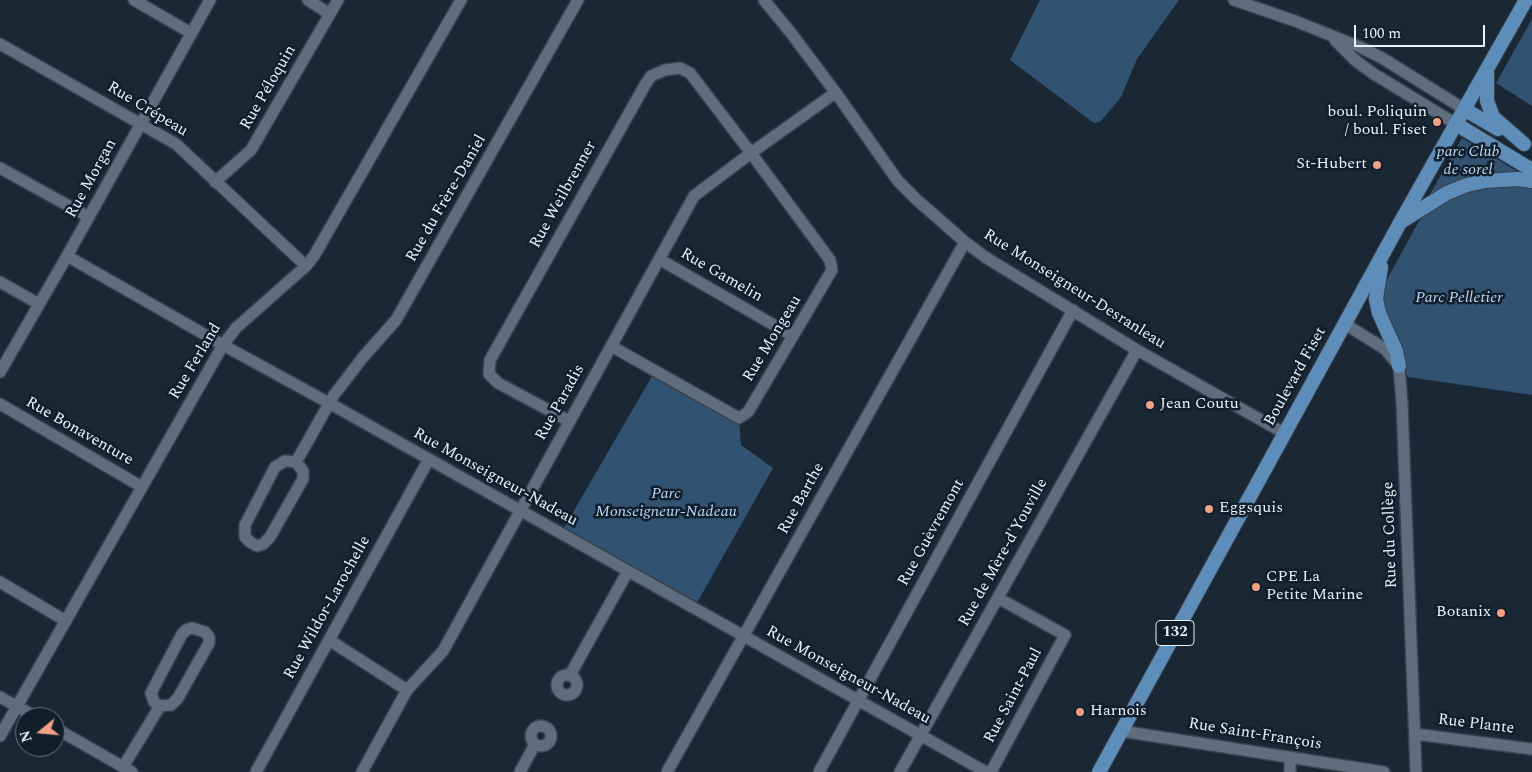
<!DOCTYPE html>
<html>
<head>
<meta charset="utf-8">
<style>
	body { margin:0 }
	#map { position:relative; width:1532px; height:772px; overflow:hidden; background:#1a2836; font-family:Spectral,serif }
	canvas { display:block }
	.north { position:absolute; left:15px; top:707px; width:50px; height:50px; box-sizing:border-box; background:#111e2b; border:1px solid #67737e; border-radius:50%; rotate:253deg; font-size:14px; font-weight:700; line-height:20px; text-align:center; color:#e9f2fb }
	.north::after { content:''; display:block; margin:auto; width:18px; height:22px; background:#f39f83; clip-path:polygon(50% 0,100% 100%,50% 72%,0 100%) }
	.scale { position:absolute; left:1354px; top:25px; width:131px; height:22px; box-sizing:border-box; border:2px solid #e9f2fb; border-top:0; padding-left:6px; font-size:15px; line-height:18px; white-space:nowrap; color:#e9f2fb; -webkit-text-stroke:4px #111e2b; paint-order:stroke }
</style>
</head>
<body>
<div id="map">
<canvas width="1532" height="772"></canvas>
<div class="north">N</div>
<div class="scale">100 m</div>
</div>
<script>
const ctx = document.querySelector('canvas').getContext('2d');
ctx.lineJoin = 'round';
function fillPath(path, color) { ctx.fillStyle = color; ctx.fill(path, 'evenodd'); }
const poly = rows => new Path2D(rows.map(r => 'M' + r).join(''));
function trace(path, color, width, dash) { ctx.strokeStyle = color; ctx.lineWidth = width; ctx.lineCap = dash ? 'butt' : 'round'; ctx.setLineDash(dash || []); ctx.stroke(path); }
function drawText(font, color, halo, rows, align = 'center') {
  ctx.font = font + ' Spectral,serif'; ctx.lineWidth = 5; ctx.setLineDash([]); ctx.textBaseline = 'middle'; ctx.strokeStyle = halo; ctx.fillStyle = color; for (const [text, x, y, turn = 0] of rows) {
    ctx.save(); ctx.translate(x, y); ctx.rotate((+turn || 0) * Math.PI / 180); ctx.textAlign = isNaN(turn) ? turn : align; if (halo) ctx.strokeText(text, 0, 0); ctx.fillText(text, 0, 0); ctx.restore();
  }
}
fillPath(poly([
	[1040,0,1179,0,1137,59,1121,97,1100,122,1094,123,1010,60],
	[1532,19,1532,106,1496,83],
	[1462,138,1525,176,1425,203],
	[1496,183,1532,187,1532,395,1408,377,1379,294,1419,221,1441,199],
	[655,371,739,418,741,445,773,468,694,608,561,533]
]), '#325272');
const minor = poly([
	[134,0,191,33],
	[308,0,330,14],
	[764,0,791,33,836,93,898,181,916,199,965,242,985,257,1137,350,1284,433],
	[1234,0,1295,21,1360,47,1382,58,1464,109],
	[1335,40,1356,61,1374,74,1456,124],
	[0,44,176,144,306,266],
	[0,168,89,217],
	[215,182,251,150,338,0],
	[67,256,223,345,329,403,986,772],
	[659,259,793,336],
	[0,282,39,304],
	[1345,324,1385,349,1399,366,1402,403,1416,772],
	[0,372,67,256,210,0],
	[0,404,142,487],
	[569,421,498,383,489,374,490,360,645,85,651,76,665,70,680,68,690,73,751,153,830,260,832,270,748,412,739,418,611,346],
	[285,461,296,462,303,471,303,479,270,537,263,544,257,546,250,542,245,537,245,525,275,467,285,461],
	[296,462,334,395,364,356,396,320,578,0],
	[0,582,66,621],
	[192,628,205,632,209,637,209,643,178,698,171,705,160,706,154,702,151,693,182,634,186,630,192,628],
	[329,640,407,690],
	'557 685a10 10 0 1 1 20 0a10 10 0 1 1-20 0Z',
	[570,675,628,571],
	[0,697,36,717],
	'531 736a10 10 0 1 1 20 0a10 10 0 1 1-20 0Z',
	[55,728,132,772],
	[1121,731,1384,772],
	[1415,734,1532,749],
	[0,736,223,345,236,328,306,266,314,256,461,0],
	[1290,757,1290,772],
	[123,767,160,706],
	[256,772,429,459],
	[362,772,407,690,443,651,694,196,751,153,835,93],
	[520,772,535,744],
	[667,772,965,242],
	[819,772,1073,310],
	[900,772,1137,350],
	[991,772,1065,635,998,598]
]);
const major = poly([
	[1487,73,1487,101,1493,117,1524,144],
	[1464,109,1498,129],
	[1456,124,1532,170],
	[1402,221,1447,193,1467,185,1485,181,1517,179,1532,181],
	[1381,267,1376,299,1379,313,1396,351,1399,366],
	[1099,772,1401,221,1526,0]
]);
trace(minor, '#36424e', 14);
trace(major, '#36424e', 16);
trace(minor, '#5e6e7f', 11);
trace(major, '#5f8dba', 14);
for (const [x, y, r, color] of [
	[1437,122,5,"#f39f83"],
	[1377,165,5,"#f39f83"],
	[1150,405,5,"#f39f83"],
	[1209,509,5,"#f39f83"],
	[1256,587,5,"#f39f83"],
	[1501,613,5,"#f39f83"],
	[1080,712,5,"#f39f83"]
]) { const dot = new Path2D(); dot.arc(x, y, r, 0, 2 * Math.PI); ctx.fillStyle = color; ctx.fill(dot); trace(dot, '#111e2b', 2); }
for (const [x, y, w] of [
	[1175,633,38]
]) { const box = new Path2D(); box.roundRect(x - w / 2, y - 12.5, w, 25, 4); ctx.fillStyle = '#111e2b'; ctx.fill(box); trace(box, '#e9f2fb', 1); }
drawText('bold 15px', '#e9f2fb', null, [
	["132",1175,633]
]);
drawText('16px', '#e9f2fb', '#111e2b', [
	["Rue Péloquin",269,88,-60],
	["Rue Crépeau",147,110,31],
	["Rue Morgan",92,179,-61],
	["Rue Weilbrenner",564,195,-61],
	["Rue du Frère-Daniel",447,199,-60],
	["Rue Gamelin",721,276,30],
	["Rue Monseigneur-Desranleau",1074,290,32],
	["Rue Mongeau",773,339,-59],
	["Rue Ferland",196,362,-59],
	["Boulevard Fiset",1296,377,-61],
	["Rue Paradis",561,403,-61],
	["Rue Bonaventure",79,432,30],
	["Rue Monseigneur-Nadeau",495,478,29],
	["Rue Barthe",802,499,-61],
	["Rue Guèvremont",932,533,-61],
	["Rue du Collège",1391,535,-92],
	["Rue de Mère-d'Youville",1004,553,-61],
	["Rue Wildor-Larochelle",328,608,-61],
	["Rue Monseigneur-Nadeau",848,676,29],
	["Rue Saint-Paul",1014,696,-62],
	["Rue Plante",1476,725,7],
	["Rue Saint-François",1255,735,9]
]);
drawText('16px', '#e9f2fb', '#111e2b', [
	["boul. Poliquin",1427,113,"right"],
	["/ boul. Fiset",1427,131,"right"],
	["St-Hubert",1367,165,"right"],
	["Jean Coutu",1160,405],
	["Eggsquis",1219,509],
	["CPE La",1266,578],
	["Petite Marine",1266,596],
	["Botanix",1491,613,"right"],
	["Harnois",1090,712]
], 'left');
drawText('italic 16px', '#bbd7f4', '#111e2b', [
	["parc Club",1468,153],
	["de sorel",1468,171],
	["Parc Pelletier",1459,299],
	["Parc",666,495],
	["Monseigneur-Nadeau",666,513]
]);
</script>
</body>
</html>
